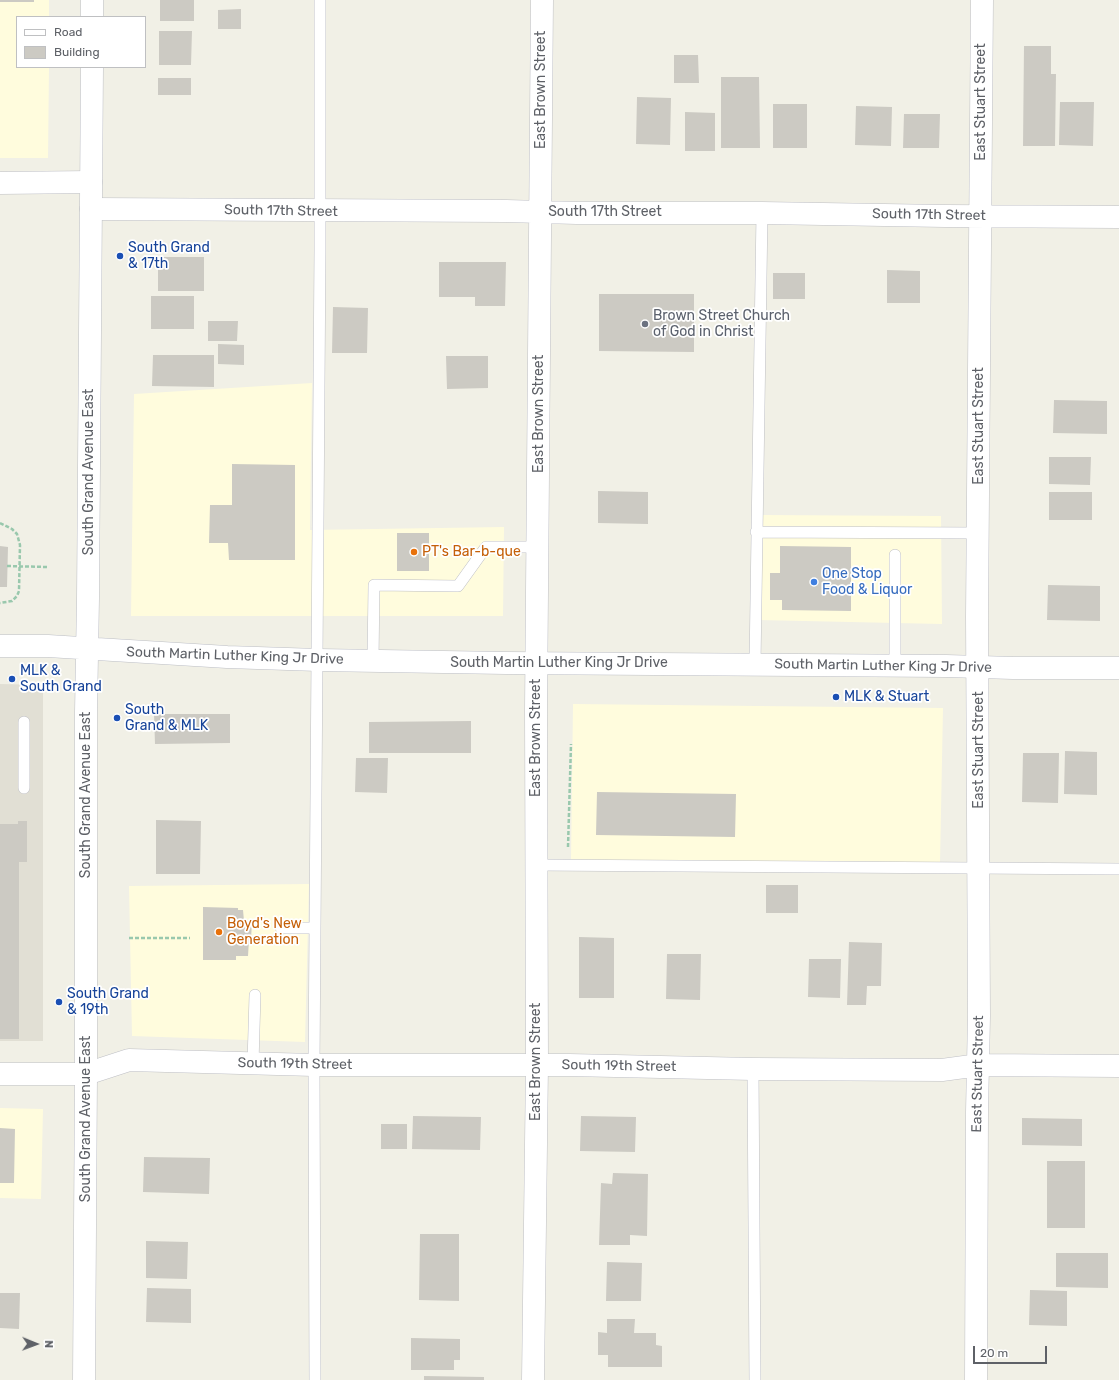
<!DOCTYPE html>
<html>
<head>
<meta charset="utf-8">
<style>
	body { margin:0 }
	#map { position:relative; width:1119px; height:1380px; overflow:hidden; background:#f1f0e6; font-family:Rubik,sans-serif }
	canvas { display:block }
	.legend { position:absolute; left:16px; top:16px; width:130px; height:52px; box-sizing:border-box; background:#fff; border:1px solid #bfc0c2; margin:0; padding:5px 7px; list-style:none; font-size:12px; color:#5e6167 }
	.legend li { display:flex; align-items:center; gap:8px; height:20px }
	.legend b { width:20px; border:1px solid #bfc0c2 }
	.north { position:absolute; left:16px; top:1324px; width:40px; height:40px; -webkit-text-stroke:3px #fff; paint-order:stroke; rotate:91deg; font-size:11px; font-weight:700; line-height:16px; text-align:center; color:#5e6167 }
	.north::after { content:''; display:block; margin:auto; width:14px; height:18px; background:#5e6167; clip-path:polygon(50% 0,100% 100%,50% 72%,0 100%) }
	.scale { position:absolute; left:973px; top:1346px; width:74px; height:18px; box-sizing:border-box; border:2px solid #5e6167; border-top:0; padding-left:5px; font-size:12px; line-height:14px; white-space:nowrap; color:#5e6167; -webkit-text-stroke:3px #fff; paint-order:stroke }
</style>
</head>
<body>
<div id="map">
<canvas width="1119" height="1380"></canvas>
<ul class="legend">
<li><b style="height:5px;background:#fff"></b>Road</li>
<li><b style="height:11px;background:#cccac3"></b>Building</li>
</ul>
<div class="north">N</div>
<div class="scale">20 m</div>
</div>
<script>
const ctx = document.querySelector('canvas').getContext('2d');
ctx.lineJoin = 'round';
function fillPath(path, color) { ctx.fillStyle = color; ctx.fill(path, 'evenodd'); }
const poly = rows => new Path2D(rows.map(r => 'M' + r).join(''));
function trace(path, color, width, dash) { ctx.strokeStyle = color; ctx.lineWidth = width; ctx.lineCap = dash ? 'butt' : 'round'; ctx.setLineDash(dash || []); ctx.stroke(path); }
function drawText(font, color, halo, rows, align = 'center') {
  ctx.font = font + ' Rubik,sans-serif'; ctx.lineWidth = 3.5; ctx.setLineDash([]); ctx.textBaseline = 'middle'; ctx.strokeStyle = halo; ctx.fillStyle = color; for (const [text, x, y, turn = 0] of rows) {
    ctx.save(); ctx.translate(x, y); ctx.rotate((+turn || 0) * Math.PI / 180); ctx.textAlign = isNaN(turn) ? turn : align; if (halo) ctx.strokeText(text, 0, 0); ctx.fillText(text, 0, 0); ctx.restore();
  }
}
fillPath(poly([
	[0,0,49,0,49,17,17,17,17,67,49,67,48,158,0,158],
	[312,383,310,530,504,527,503,616,131,616,134,394],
	[760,515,941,516,942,624,758,620],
	[573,704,943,708,940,863,571,860],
	[309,884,305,1042,132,1036,129,886],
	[0,1108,43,1109,41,1199,0,1198]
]), '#fffcdd');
fillPath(poly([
	[0,684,43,685,43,1041,0,1041]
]), '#e1dfd4');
fillPath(poly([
	[0,0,34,0,34,2,0,2],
	[160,0,194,0,194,21,160,21],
	[241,9,241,29,218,29,218,10],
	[159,31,192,31,191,65,159,65],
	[1024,46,1051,46,1051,74,1056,74,1055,146,1023,146],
	[674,55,698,55,699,83,674,83],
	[721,77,759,77,760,148,721,148],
	[158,78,191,78,191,95,158,95],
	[637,97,671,98,670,145,636,144],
	[1060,102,1094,102,1093,146,1059,145],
	[773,104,807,104,807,148,773,148],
	[856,106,892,107,891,146,855,145],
	[685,112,715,113,715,151,685,151],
	[904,114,940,114,939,148,903,148],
	[158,257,204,257,204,291,158,291],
	[439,262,506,262,505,306,475,306,475,297,439,297],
	[887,270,920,271,920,303,887,303],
	[773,273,805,273,805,299,773,299],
	[599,294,694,294,694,352,599,351],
	[151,296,194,296,194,329,151,329],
	[333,307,368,308,367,353,332,353],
	[208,321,238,321,237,341,208,341],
	[218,344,244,345,244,365,218,364],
	[153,355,214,355,214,387,152,386],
	[446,356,488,356,488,388,447,389],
	[1054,400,1107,401,1107,434,1053,433],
	[1049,457,1091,457,1090,485,1049,484],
	[232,464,295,465,295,560,229,560,228,543,209,543,210,505,232,505],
	[598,491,648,492,648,524,598,523],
	[1049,492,1092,492,1092,520,1049,520],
	[397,533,429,533,429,571,397,571],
	[0,546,8,547,7,587,0,587],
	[780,546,851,547,851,611,782,610,782,600,770,600,770,573,780,573],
	[1048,585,1100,586,1100,621,1047,620],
	[154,714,230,714,230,743,155,744],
	[471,721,471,753,369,753,369,722],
	[1065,751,1097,752,1097,795,1064,794],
	[1023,753,1059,753,1058,803,1022,802],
	[356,758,388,758,387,793,355,792],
	[597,792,736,794,735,837,596,835],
	[156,820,201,821,200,874,156,874],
	[18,821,27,821,27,862,19,862,19,1039,0,1039,0,824,18,824],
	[766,885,798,885,798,913,766,913],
	[203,907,238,908,238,910,243,910,244,921,252,921,251,940,249,940,248,956,236,956,236,960,203,960],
	[579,937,614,938,614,998,579,998],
	[849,942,882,943,881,986,867,986,866,1005,847,1005],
	[667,954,701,954,700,1000,666,999],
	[809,959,841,959,840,998,808,997],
	[413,1116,481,1117,480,1150,412,1149],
	[581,1116,636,1117,635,1152,580,1151],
	[1022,1118,1082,1119,1082,1146,1022,1145],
	[381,1124,407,1124,407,1149,381,1149],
	[0,1128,15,1129,14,1183,0,1183],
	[144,1157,210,1158,209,1194,143,1192],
	[1047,1161,1085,1161,1085,1228,1047,1228],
	[613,1173,648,1174,647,1236,630,1235,630,1245,599,1245,601,1183,612,1184],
	[420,1234,459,1234,459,1301,419,1300],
	[146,1241,188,1242,187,1279,146,1278],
	[1056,1253,1108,1253,1108,1288,1056,1287],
	[607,1262,642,1263,641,1301,606,1301],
	[147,1288,191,1289,191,1323,146,1322],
	[1030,1290,1067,1291,1067,1326,1029,1325],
	[0,1293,20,1293,19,1329,0,1328],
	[607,1319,635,1319,634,1333,656,1333,656,1345,662,1346,662,1367,608,1367,608,1355,598,1355,598,1332,607,1333],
	[411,1338,460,1339,460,1360,454,1360,454,1370,411,1370],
	[424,1376,484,1377,484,1380,424,1380]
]), '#cccac3');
const lane = poly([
	[756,532,978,533],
	[373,661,374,585,458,586,486,547,538,547],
	[755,664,762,213],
	[895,666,895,555],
	[24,788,24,722],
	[536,865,1119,869],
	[281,928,315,928],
	[253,1063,255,995],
	[753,1069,755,1380],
	[315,1380,314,1065,320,250,320,0]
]);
const street = poly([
	[0,183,91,182],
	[91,209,506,211,577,213,762,213,945,216,1119,217],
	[0,1074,86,1074,129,1060,314,1065,569,1065,753,1069,942,1070,979,1065,1119,1066],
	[533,1380,537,1065,536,709,542,0],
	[976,1380,977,1112,979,1016,977,616,982,0]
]);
const secondary = poly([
	[92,17,92,0],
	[0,646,48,646,227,657,318,660,506,663,946,666,1013,668,1119,668],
	[84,1380,86,1074,86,712,88,598,92,67]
]);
trace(lane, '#bebfc5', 12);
trace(street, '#bebfc5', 23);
trace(secondary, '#bcbec5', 23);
trace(poly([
	[0,523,12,529,17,534,20,545,19,591,17,596,12,601,0,603],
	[7,566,48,567],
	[568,847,571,744],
	[129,938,190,938]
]), '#99c8ad', 2.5, [4, 2]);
trace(lane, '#fff', 11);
trace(street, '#fff', 22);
trace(secondary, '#fff', 22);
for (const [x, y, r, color] of [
	[120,256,4,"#1a4fb4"],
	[645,324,4,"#6b7280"],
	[414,552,4,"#e8710a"],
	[814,582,4,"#3f7fe0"],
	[12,679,4,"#1a4fb4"],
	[836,697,4,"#1a4fb4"],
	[117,718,4,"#1a4fb4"],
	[219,932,4,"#e8710a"],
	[59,1002,4,"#1a4fb4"]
]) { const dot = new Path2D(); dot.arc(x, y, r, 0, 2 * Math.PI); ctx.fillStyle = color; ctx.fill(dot); trace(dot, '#fff', 1.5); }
drawText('14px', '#5e6167', '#fff', [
	["East Brown Street",541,90,-90],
	["East Stuart Street",981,102,-90],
	["South 17th Street",281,211,1],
	["South 17th Street",605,212],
	["South 17th Street",929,215,1],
	["East Brown Street",539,414,-90],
	["East Stuart Street",979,426,-90],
	["South Grand Avenue East",89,472,-90],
	["South Martin Luther King Jr Drive",235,656,2],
	["South Martin Luther King Jr Drive",559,663],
	["South Martin Luther King Jr Drive",883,666,1],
	["East Brown Street",536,738,-90],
	["East Stuart Street",979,750,-90],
	["South Grand Avenue East",86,795,-90],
	["East Brown Street",536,1062,-90],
	["South 19th Street",295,1064,1],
	["South 19th Street",619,1066,1],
	["East Stuart Street",978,1074,-89],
	["South Grand Avenue East",86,1119,-90]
]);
drawText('14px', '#164399', '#fff', [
	["South Grand",128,248],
	["& 17th",128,264],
	["MLK &",20,671],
	["South Grand",20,687],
	["MLK & Stuart",844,697],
	["South",125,710],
	["Grand & MLK",125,726],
	["South Grand",67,994],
	["& 19th",67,1010]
], 'left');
drawText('14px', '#5b616d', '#fff', [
	["Brown Street Church",653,316],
	["of God in Christ",653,332]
], 'left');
drawText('14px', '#c56008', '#fff', [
	["PT's Bar-b-que",422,552],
	["Boyd's New",227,924],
	["Generation",227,940]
], 'left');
drawText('14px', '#366cbe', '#fff', [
	["One Stop",822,574],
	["Food & Liquor",822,590]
], 'left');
</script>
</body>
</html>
